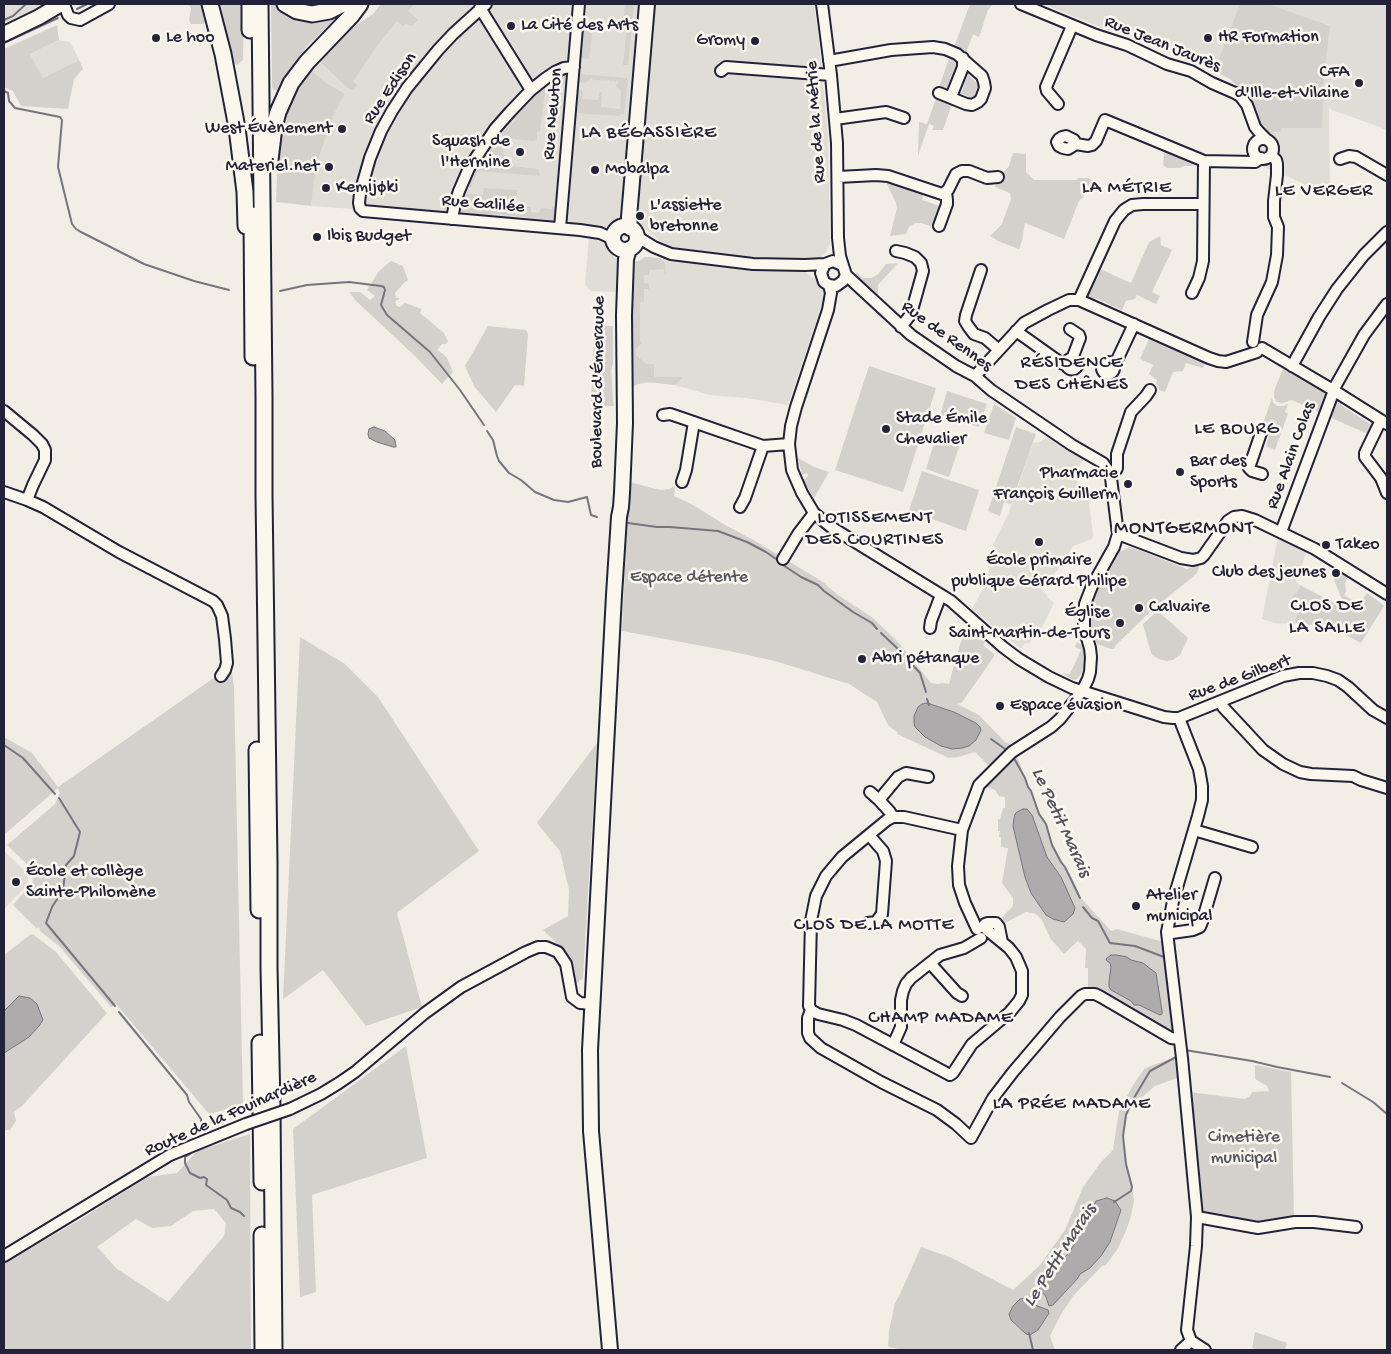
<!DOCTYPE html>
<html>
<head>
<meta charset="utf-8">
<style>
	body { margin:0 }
	#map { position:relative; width:1391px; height:1354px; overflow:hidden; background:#f2eee5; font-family:"Gochi Hand",sans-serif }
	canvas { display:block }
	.frame { position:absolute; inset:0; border:5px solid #22223b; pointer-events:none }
</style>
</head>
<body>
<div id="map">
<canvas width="1391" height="1354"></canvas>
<div class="frame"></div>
</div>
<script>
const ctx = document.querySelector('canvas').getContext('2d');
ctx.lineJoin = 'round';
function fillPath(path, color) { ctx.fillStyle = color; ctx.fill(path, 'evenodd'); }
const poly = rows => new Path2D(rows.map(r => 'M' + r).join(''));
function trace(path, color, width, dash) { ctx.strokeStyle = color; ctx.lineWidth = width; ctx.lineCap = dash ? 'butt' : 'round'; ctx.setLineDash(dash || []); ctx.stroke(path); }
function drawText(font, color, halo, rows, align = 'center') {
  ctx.font = font + ' "Gochi Hand",sans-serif'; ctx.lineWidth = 5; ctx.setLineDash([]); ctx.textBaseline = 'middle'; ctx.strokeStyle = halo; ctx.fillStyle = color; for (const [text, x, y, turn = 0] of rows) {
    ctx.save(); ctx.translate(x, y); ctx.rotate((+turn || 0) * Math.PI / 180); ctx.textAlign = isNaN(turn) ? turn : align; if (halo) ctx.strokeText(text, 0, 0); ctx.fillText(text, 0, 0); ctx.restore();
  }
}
fillPath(poly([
	[4,4,46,4,4,23],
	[381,4,639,4,621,214,619,223,611,229,610,240,617,253,618,259,616,292,591,291,585,285,589,235,354,209,311,206,315,176,320,154,333,116,345,94,325,82,310,69,346,32,373,14],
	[652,4,814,4,819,43,828,134,830,243,826,253,819,259,810,260,805,271,827,290,788,405,746,398,710,395,675,385,653,382,638,384,637,385,630,356,632,353,633,265,636,261,639,261,645,257,659,258,662,260,669,248,635,221],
	[1043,4,1387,4,1387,131,1380,127,1329,109,1330,197,1289,177,1279,174,1260,165,1249,150,1257,118,1253,105,1250,99,1230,79,1217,72,1215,65,1178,49,1170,53,1116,31,1115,33],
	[59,40,70,42,79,60,43,78,30,54],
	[1047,437,1072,453,1083,459,1074,478,1088,494,1093,535,1092,539,1073,546,1067,556,1060,564,1060,567,1046,585,1041,589,1048,596,1047,597,1054,603,1040,631,1037,629,1029,644,1025,643,1021,649,972,609,983,589,991,564,993,545,1009,512,1033,443,1039,442],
	[1278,537,1307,550,1296,581,1297,583,1345,609,1333,627,1297,624,1275,623,1262,619],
	[5,852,28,874,28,879,27,885,4,909,4,853]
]), '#e0dcd6');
fillPath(poly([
	[188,4,204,4,206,19,204,24,191,24,189,20,191,8],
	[218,4,244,4,243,60,237,65,233,62,225,27],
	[272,4,276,4,284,11,333,18,333,21,308,45,298,58,279,89,276,91,273,89,272,86,271,6],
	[381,4,414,4,408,11,418,20,412,26,406,24,403,26,397,21,376,47,353,81,358,86,353,90,348,88,318,60,346,32,373,14],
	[625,4,634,4,628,65,623,65,627,26,623,25],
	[970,4,993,4,988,10,979,37,973,34,967,50,967,55,966,55,954,47],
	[1240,4,1268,4,1330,26,1324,76,1322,128,1282,128,1281,132,1262,132,1255,110,1250,99,1230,79,1217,72,1215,65,1217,64],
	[584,24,593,25,589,59,581,58],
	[57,25,59,40,30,54,43,78,79,60,83,69,74,79,68,109,21,106,13,91,4,87,4,49],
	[950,55,957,60,959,64,951,93,939,88],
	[310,69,325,82,345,94,333,116,320,154,315,176,311,206,276,202,278,148,282,126,289,106,299,86],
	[968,69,972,72,969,75,977,84,981,81,982,88,977,87,975,94,979,96,978,98,967,101,969,97,962,94,960,98,958,95,962,91,967,75,965,72],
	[563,73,569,77,569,85,546,84,540,131,537,132,537,139,534,141,506,138,505,149,503,149,503,153,504,154,503,165,538,169,540,176,478,171,477,175,473,180,472,187,467,187,467,194,483,195,484,188,517,190,517,195,512,196,511,205,531,207,531,212,539,213,541,208,552,209,552,206,557,209,556,220,553,220,553,223,547,224,547,219,492,214,491,219,461,216,461,212,458,211,458,203,472,170,498,132,501,134,516,120,512,116,545,82],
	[580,74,628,78,624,114,620,114,620,116,576,113,579,90,583,91,582,99,598,100,599,93,600,92,602,92,601,107,620,109,621,91,616,86,619,82,617,80,615,82,613,80,611,82,610,80,608,81,606,79,604,81,602,79,600,81,599,79,597,81,595,79,593,80,592,78,585,83,579,82],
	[937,96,956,105,951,107,943,130,932,130,934,126,929,124,918,156,919,122,927,124],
	[1165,151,1192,161,1193,166,1184,166,1180,168,1167,168,1163,165,1164,153],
	[1013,153,1026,154,1026,172,1034,180,1076,180,1078,178,1089,178,1095,185,1079,201,1064,239,1025,223,1022,241,1019,249,998,241,990,236,1002,224,1011,199,1010,193,995,187,1000,173,1006,170,1009,166],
	[886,181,924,193,922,200,943,207,936,228,921,223,915,223,909,227,906,234,890,236,897,208,896,203,887,184],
	[1160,236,1161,245,1172,250,1152,292,1160,296,1156,304,1137,295,1135,299,1126,301,1122,310,1095,298,1096,304,1088,300,1087,294,1098,268,1131,283,1149,242],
	[645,257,659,258,662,260,665,263,666,274,665,275,664,269,649,270,649,275,644,275,644,283,649,284,649,289,644,289,644,302,640,302,640,340,642,343,636,349,636,355,646,364,654,364,654,377,683,377,675,385,646,382,638,384,637,385,629,388,630,356,632,353,633,265,636,261,639,261],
	[391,261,403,266,408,280,404,283,395,293,396,298,400,298,395,302,397,306,400,307,405,303,422,309,420,313,444,333,448,341,446,344,442,344,437,350,442,353,447,358,453,372,442,384,415,356,356,301,349,292,360,292,370,300,375,296,367,290,379,271],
	[898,263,878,285,878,294,855,275,857,272,863,278,872,278,878,274,886,264],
	[488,326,526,330,528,334,524,386,515,385,496,412,474,386,465,366],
	[594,326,613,326,613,364,611,370,613,400,614,406,605,406,600,414,594,413,594,406,591,405],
	[1150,337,1205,362,1203,368,1186,363,1183,371,1173,372,1165,392,1159,390,1156,383,1157,380,1149,374,1153,365,1140,359],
	[869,366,936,388,903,492,835,470],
	[1284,366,1326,390,1327,396,1321,413,1292,400,1283,403,1277,402,1274,398,1274,391],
	[947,391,987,404,979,427,940,415],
	[1336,397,1343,400,1341,405,1370,424,1374,419,1377,421,1370,435,1327,416],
	[1272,398,1273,402,1277,406,1284,406,1288,404,1285,412,1288,414,1275,450,1266,446,1269,436,1266,435,1265,429,1262,426],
	[994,404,1016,418,1009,440,984,433],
	[1016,427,1036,434,1011,504,1004,502,1000,516,988,511],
	[937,434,961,441,949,477,926,469],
	[798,458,814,467,829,472,814,498,805,483,804,480,808,476,807,473,802,475],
	[922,471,979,490,966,531,909,511],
	[629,482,660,490,669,489,675,486,674,496,693,505,727,526,757,542,823,582,838,595,873,618,899,643,931,683,938,684,942,683,949,684,957,654,967,624,986,641,983,645,995,655,963,701,961,703,957,704,979,715,1005,742,1010,744,1017,757,1029,787,1031,789,1040,813,1045,821,1053,846,1073,880,1081,898,1111,931,1117,929,1167,943,1178,1036,1088,991,1088,968,1085,968,1086,949,1078,941,1064,954,1050,938,1042,920,1036,914,1026,912,1003,924,1003,916,1013,906,1013,898,1002,883,1008,848,1001,847,1001,837,999,837,1000,831,998,831,998,820,1000,819,1003,808,1005,808,1005,797,999,796,995,790,986,787,999,773,988,765,975,752,958,757,949,758,897,734,898,733,888,725,877,702,849,684,775,661,729,651,622,631],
	[1129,547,1139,550,1187,569,1199,565,1199,568,1197,573,1189,580,1153,609,1115,646,1114,649,1111,649,1097,644,1090,630,1089,609,1092,599,1104,576,1119,550,1122,551],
	[1337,568,1349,576,1345,583,1346,591,1344,595,1359,604,1367,593,1382,604,1384,606,1361,643,1340,632,1340,631,1333,627,1295,623,1298,609,1288,604,1294,594,1296,594,1301,586,1345,609,1345,607,1334,580,1335,578,1332,576],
	[1159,612,1188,638,1180,655,1173,660,1167,661,1159,659,1152,655,1148,643,1143,624,1155,613],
	[300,637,345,664,378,697,479,851,397,913,422,1007,366,1026,323,970,283,999],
	[1077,642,1082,645,1086,655,1082,673,1077,679,1073,680,1062,673,1070,674,1081,650,1075,647],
	[225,670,232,672,234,687,243,1105,209,1114,116,1004,115,1006,111,1007,59,946,40,931,39,927,37,929,13,905,33,882,32,869,7,845,55,804,60,793,58,788,4,835,4,737,32,753,58,787],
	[597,743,583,978,576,984,574,969,566,952,543,930,568,916,569,890,560,851,537,823],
	[31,934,34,935,56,952,107,1013,22,1106,14,1112,16,1121,10,1130,5,1130,4,1129,4,1053,15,1046,19,996,4,1011,4,955],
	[406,1046,427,1158,312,1195,316,1292,300,1297,293,1129],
	[1176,1057,1177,1078,1155,1086,1133,1105,1126,1115,1123,1136,1126,1164,1132,1187,1134,1201,1131,1216,1126,1231,1117,1250,1105,1266,1103,1265,1073,1296,1060,1316,1050,1336,1055,1350,903,1350,888,1347,889,1331,895,1303,900,1294,921,1247,952,1258,1013,1290,1040,1265,1065,1230,1083,1187,1102,1161,1113,1150,1119,1111,1133,1085,1145,1068],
	[1107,1198,1119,1205,1121,1210,1120,1215,1110,1242,1101,1256,1090,1268,1080,1274,1078,1278,1053,1305,1049,1306,1046,1297,1039,1289,1070,1251,1079,1237,1096,1202],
	[1031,1297,1032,1302,1035,1305,1049,1312,1038,1330,1024,1332,1011,1321,1013,1306,1020,1299],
	[1255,1065,1291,1072,1294,1219,1264,1226,1215,1217,1200,1211,1189,1092,1245,1099,1250,1096,1252,1092,1269,1091,1267,1086,1255,1079],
	[250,1134,251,1350,4,1350,4,1263,78,1221,147,1177,177,1173,197,1151],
	[214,1209,226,1223,224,1236,168,1302,117,1269,97,1247,136,1219,152,1228,171,1226,193,1211],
	[1255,1332,1287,1343,1285,1350,1259,1350,1252,1348]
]), '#d4d1cc');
const water = poly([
	[374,427,385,431,395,440,396,447,393,447,377,442,369,438,368,434,369,429,374,427],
	[927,703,954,712,976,723,980,727,981,730,976,740,969,746,962,748,952,749,941,746,925,737,915,727,914,723,914,716,918,707,922,704,927,703],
	[1023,809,1027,809,1032,815,1047,857,1061,877,1075,908,1073,914,1064,922,1053,919,1046,915,1031,893,1025,877,1013,826,1014,819,1015,814,1017,812,1023,809],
	[1111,955,1117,955,1127,957,1131,960,1143,963,1156,973,1162,1011,1162,1014,1160,1015,1139,1005,1134,1005,1131,1001,1111,990,1109,987,1109,982,1111,967,1110,963,1107,961,1106,959,1111,955],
	[19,996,30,998,37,1004,43,1020,39,1026,29,1037,4,1053,4,1011,19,996],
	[1107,1198,1115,1201,1121,1210,1110,1242,1101,1256,1090,1268,1080,1274,1078,1278,1053,1305,1049,1306,1046,1297,1044,1294,1038,1292,1039,1289,1070,1251,1079,1237,1096,1201,1107,1198],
	[1031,1297,1032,1302,1035,1305,1048,1310,1049,1313,1038,1330,1030,1335,1026,1334,1011,1320,1009,1314,1013,1306,1020,1299,1031,1297]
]);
fillPath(water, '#aeabad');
trace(water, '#76747f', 1);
trace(poly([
	[77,9,87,4],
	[4,20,13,16,26,4],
	[4,43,58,18],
	[4,91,8,93,9,101,15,108,60,117,62,120,58,167,72,224,76,229,81,232,144,264,194,281,229,290],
	[280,291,307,285,349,282,381,286,384,287,385,290,381,305,387,315,430,352,460,390,484,425],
	[487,431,493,440,497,456,499,461,509,473,521,480,535,492,554,500,568,502,587,497,591,515,597,517],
	[628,523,657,527,670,527,718,531,747,542,766,552,779,561],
	[783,565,801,577,818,585,824,591,853,612,872,623,877,629],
	[881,633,897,648,920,673,926,692],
	[927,699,929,705],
	[991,739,1005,749],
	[4,745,23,758,55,794],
	[1015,760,1025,778,1028,787,1031,791,1039,814,1046,824,1052,845,1061,862,1065,867,1080,898],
	[59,798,80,832,74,856,66,865,63,890,52,907,46,923,115,1006],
	[1083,907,1092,918,1098,921,1110,943,1135,946,1164,957,1166,962],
	[119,1012,187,1095,189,1102,201,1119,201,1125],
	[1185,1050,1252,1061,1277,1067,1330,1077],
	[1342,1083,1373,1102,1387,1114],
	[188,1152,190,1154,185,1157,185,1163,190,1173,200,1178,204,1177,207,1179,206,1185,227,1200,231,1208,240,1212,244,1216],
	[1114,1202,1131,1191,1132,1187,1126,1164,1123,1136,1126,1115,1131,1103,1150,1071,1176,1057],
	[1029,1333,1033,1350]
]), '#76747f', 2);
const minor = poly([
	[486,4,453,34,438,50,407,88,392,111,381,131,370,158,360,193,359,203,360,208,363,211,580,230,600,233,613,239],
	[822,4,831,75,837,143,838,238,840,256,846,275,843,281,836,286,829,285,824,282,821,273,825,264,833,261,842,265],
	[1021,4,1096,35,1127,45,1167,64,1191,71,1212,83,1235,93,1240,96,1247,105,1255,127,1259,132,1267,140],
	[65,7,68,15,71,18,80,20,109,4],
	[480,8,531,90],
	[829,61,891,50,933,47,945,49,957,54,982,76,984,82,985,88,981,99,978,102,972,105,966,104,939,93],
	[721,71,726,67,831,75],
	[951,97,963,67,963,58],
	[1058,104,1047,91,1046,87,1072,26],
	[835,119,886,112,904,118],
	'1253 149a10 10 0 1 1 20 0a10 10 0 1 1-20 0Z',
	[1076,144,1074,140,1066,136,1062,137,1059,139,1057,142,1059,146,1063,148,1068,149,1076,144,1088,146,1092,145,1096,141,1105,120,1204,161,1255,162,1261,158],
	[1340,159,1349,156,1356,157,1387,175],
	[838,177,876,175,888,176,942,194,948,190,956,174,962,171,969,171,987,178,998,177],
	[452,219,455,203,459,191,469,168,495,129,510,112,531,90,546,78,555,72,564,68,574,67],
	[939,226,947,204,947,200,946,192],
	[560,228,579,4],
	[636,236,654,247,671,254,753,264,805,265,825,264],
	[896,251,905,253,915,257,921,263,923,271,911,314,901,327],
	[981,270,966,315,965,321,968,326,974,334,985,338,999,350],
	[829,285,831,293,828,310,796,407,791,426,789,444,792,470,802,493,814,513,831,527,951,601,1003,647,1019,659,1049,677,1072,688,1164,717,1173,718,1179,718,1283,676,1299,673,1313,673,1327,676,1338,680,1348,687,1373,710,1387,718],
	[1192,293,1199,278,1203,261,1204,161],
	[1079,300,1115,221,1124,210,1132,205,1143,204,1203,204],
	[1070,329,1079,335,1080,338,1072,359],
	[1016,331,1061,363,1066,365],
	[1253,342,1257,315,1272,282,1277,255,1278,227,1274,217,1274,201,1277,175,1277,164,1276,160,1271,155],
	[1262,348,1333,390,1387,424],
	'1066.5 364a5.5 5.5 0 1 1 11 0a5.5 5.5 0 1 1-11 0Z',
	'1102 368a6 6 0 1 1 12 0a6 6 0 1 1-12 0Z',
	[1113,364,1117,360,1134,324],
	[1292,366,1319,317,1337,289,1364,255,1387,232],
	[975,376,1024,323,1048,310,1069,300,1079,300,1209,358,1218,361,1226,362,1257,352],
	[4,411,33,435,42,444,45,450,45,460,33,485,27,500],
	[663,415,670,414,679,417,763,446,789,444],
	[1381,420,1365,453,1365,457,1381,478,1387,493],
	[1261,433,1249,468,1252,471,1262,474],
	[1109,472,1116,470,1117,468,1117,454,1131,412,1146,396,1150,390],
	[682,482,686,470,694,422],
	[4,492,27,500,43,507,119,552,213,601,217,605,222,616,225,639,227,663,225,670,221,676],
	[740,507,745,498,763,446],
	[1281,532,1336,385,1364,335,1387,304],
	[1118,534,1181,558,1193,560,1201,558,1204,555,1228,521,1234,517,1242,516,1255,520,1315,549,1387,594],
	[783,559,798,534,814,513],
	[930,628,931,621,941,595],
	[1220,702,1223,707,1263,750,1283,764,1300,772,1311,774,1353,776,1361,780,1387,788],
	[1179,718,1199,769,1202,786,1202,800,1198,816,1173,901,1167,932,1182,1058,1197,1217,1196,1246,1187,1330,1191,1341,1205,1350],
	[870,792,879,800],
	[893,817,890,812,879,800,898,777,906,773,928,777],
	[962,830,958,866,959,885,965,903,977,929],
	[1194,830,1252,847],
	[868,923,876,922,882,914,886,861,883,851,869,835],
	[983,927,985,924,988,923,996,923,999,927,1002,942],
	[1172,933,1193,930,1200,927,1202,922,1215,878],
	[930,963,957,993,962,996],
	[811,1010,809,1006,811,921,816,896,826,876,842,857,887,820,893,817,904,817,962,830,979,785,1012,752,1051,727,1060,719,1082,691,1088,679,1090,672,1091,657,1090,648,1084,628,1084,616,1085,604,1092,586,1114,547,1118,534,1111,478,1109,472,1103,463,1072,445,991,390,975,376,956,366,911,335,846,275],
	[811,1010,808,1018,808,1033,810,1038,821,1048,881,1082,937,1110,956,1124,971,1138,993,1098,1013,1072,1060,1017,1081,996,1085,994,1095,994,1101,997,1171,1038,1179,1039],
	[811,1010,818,1014,843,1020,856,1025,950,1075,953,1073,972,1044,1010,1012,1019,1001,1022,995,1022,971,1016,957,1009,948,987,930],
	[893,1045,901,1027,901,1000,903,991,906,984,911,978,940,955,964,948,981,938],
	[290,1109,321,1094,339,1083,355,1072,425,1013,461,987,526,952,538,947,546,947,558,952,566,964,572,997,580,1003,593,1004],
	[1197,1217,1258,1228,1295,1222,1314,1222,1356,1227],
	[4,1256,170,1155,246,1124],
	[1181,1350,1191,1341]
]);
const major = poly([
	[4,34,39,17,61,4],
	'613 238a12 12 0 1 1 24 0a12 12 0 1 1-24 0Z',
	[630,228,629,217,647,4],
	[610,1350,591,1131,590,1050,614,595,619,517,621,507,622,493,625,423,624,315,626,259,629,249]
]);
const highway = poly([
	[210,4,223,54,237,128,245,192,246,226],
	[250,4,250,30],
	[260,4,264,396,264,495,269,862,269,968,272,1107,274,1350],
	[285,4,297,11,312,14,329,11,343,4],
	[270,160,274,127,278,112,291,83,307,62,351,16,360,4],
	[252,215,253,357],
	[257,750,259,910],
	[260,1043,262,1182],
	[262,1235,263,1350]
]);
trace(minor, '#22223b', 14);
trace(major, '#22223b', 18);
trace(highway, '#22223b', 19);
trace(minor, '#fbf7ec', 10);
trace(major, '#fbf7ec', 14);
trace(highway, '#fbf7ec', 15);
const minorBridge = poly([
	[246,1124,290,1109]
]);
trace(minorBridge, '#22223b', 14, []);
trace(minorBridge, '#fbf7ec', 10);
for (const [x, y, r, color] of [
	[511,26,5,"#22223b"],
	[156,38,5,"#22223b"],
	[1208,38,5,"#22223b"],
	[755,41,5,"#22223b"],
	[1359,83,5,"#22223b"],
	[342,129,5,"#22223b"],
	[520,152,5,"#22223b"],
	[329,167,5,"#22223b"],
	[595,170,5,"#22223b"],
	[326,188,5,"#22223b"],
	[640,216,5,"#22223b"],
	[317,237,5,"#22223b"],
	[886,429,5,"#22223b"],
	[1180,472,5,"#22223b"],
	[1128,484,5,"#22223b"],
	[1039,542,5,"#22223b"],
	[1326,545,5,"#22223b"],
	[1336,573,5,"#22223b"],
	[1139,608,5,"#22223b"],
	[1120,623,5,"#22223b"],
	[862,659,5,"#22223b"],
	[1000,706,5,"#22223b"],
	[16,882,5,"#22223b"],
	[1136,906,5,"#22223b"]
]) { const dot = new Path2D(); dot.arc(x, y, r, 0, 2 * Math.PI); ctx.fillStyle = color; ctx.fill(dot); trace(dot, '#fbf7ec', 2); }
drawText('18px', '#22223b', '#fbf7ec', [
	["La Cité des Arts",521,26],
	["Le hoo",166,38],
	["HR Formation",1218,38],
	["Gromy",745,41,"right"],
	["CFA",1349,73,"right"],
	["d'Ille-et-Vilaine",1349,94,"right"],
	["West Évènement",332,129,"right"],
	["Squash de",510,142,"right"],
	["l'Hermine",510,163,"right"],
	["Materiel.net",319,167,"right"],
	["Mobalpa",605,170],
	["Kemijøki",336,188],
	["L'assiette",650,206],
	["bretonne",650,227],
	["Ibis Budget",327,237],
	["Stade Émile",896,419],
	["Chevalier",896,440],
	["Bar des",1190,462],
	["Sports",1190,483],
	["Pharmacie",1118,474,"right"],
	["François Guillerm",1118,495,"right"],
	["Takeo",1336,545],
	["École primaire",1039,561,"center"],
	["publique Gérard Philipe",1039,582,"center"],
	["Club des jeunes",1326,573,"right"],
	["Calvaire",1149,608],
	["Église",1110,613,"right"],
	["Saint-Martin-de-Tours",1110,634,"right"],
	["Abri pétanque",872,659],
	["Espace évasion",1010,706],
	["École et collège",26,872],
	["Sainte-Philomène",26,893],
	["Atelier",1146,896],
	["municipal",1146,917]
], 'left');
drawText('18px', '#22223b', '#fbf7ec', [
	["Rue Jean Jaurès",1162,45,22],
	["Rue Edison",391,89,-56],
	["Rue Newton",554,114,-85],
	["Rue de la Métrie",817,122,-94],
	["Rue Galilée",483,205,5],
	["Rue de Rennes",946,337,36],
	["Boulevard d'Émeraude",599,382,-89],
	["Rue Alain Colas",1292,456,-70],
	["Rue de Gilbert",1240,679,-20],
	["Route de la Fouinardière",231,1115,-24]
]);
drawText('18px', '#575766', '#fbf7ec', [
	["Espace détente",689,578],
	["Cimetière",1244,1138],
	["municipal",1244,1159]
]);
ctx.letterSpacing = '1px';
drawText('19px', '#22223b', '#fbf7ec', [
	["LA BÉGASSIÈRE",649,134],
	["LA MÉTRIE",1127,189],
	["LE VERGER",1324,192],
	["RÉSIDENCE",1072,364],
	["DES CHÊNES",1072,386],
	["LE BOURG",1237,430],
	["LOTISSEMENT",875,519],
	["DES COURTINES",875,541],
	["CLOS DE",1327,607],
	["LA SALLE",1327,629],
	["CLOS DE LA MOTTE",874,926],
	["CHAMP MADAME",941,1019],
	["LA PRÉE MADAME",1072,1105]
]);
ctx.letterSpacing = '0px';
drawText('italic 19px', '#535263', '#fbf7ec', [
	["Le Petit Marais",1060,823,65],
	["Le Petit Marais",1061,1256,-57]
]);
ctx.letterSpacing = '1px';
drawText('20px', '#22223b', '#fbf7ec', [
	["MONTGERMONT",1184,530]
]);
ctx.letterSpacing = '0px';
</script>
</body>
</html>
